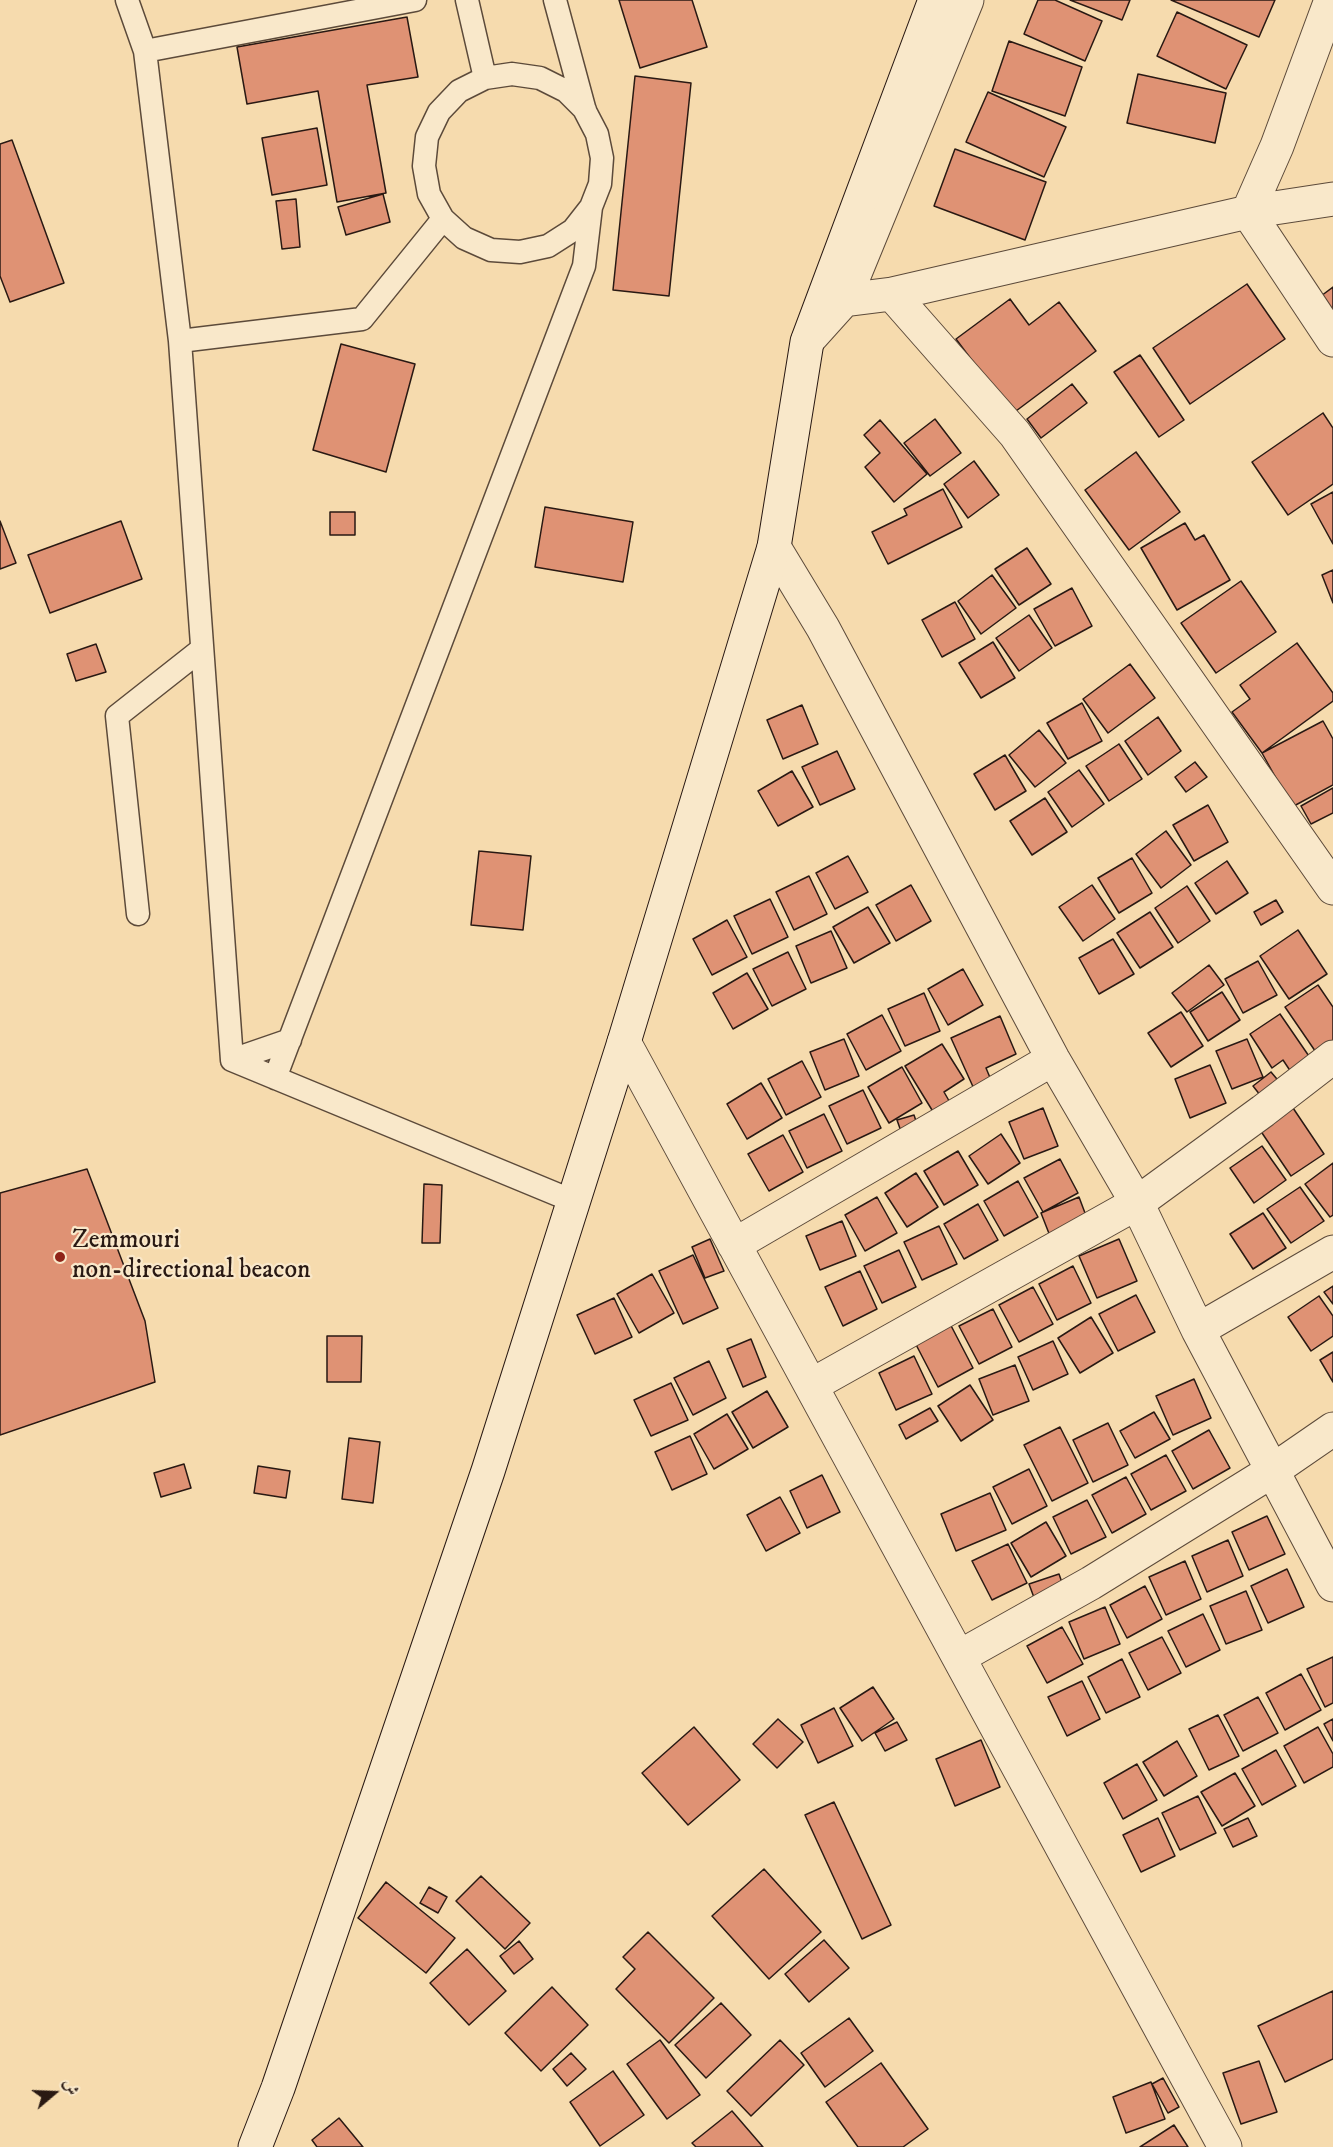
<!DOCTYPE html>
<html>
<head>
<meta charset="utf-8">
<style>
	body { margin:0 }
	#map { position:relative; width:1333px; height:2147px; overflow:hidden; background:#f6dbae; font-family:"IM FELL DW Pica",Amiri,serif }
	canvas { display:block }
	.north { position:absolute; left:24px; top:2063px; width:60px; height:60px; -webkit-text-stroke:4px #f9e8ca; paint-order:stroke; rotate:71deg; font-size:16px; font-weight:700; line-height:24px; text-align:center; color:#291913 }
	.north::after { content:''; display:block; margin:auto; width:21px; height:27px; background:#291913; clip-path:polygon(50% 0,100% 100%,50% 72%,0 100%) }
</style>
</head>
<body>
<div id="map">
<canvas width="1333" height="2147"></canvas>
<div class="north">ش</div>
</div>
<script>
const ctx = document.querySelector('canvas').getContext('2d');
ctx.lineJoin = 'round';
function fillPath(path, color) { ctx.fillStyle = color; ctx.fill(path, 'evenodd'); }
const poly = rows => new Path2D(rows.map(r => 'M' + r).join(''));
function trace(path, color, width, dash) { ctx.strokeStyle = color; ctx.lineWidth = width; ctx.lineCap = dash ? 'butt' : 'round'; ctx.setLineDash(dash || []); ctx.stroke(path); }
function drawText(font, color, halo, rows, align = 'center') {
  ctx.font = font + ' "IM FELL DW Pica",serif'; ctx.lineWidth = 4.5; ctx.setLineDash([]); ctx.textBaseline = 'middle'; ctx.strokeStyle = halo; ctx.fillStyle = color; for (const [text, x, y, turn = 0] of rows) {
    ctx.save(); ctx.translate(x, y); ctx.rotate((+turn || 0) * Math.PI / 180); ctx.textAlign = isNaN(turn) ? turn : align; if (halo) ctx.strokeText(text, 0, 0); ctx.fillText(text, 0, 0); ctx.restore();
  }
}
const building = poly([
	[619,0,692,0,707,47,640,68,619,0],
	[1038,0,1055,0,1102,21,1085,61,1024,34,1038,0],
	[1070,0,1130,0,1122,20,1070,0],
	[1171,0,1275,0,1259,37,1171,0],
	[1177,12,1247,45,1226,89,1157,56,1177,12],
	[407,17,418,77,367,85,386,193,337,202,318,91,247,104,237,47,407,17],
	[1009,41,1082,67,1065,116,992,91,1009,41],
	[1138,74,1226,93,1215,143,1127,123,1138,74],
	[635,76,691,83,669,296,613,290,635,76],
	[988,92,1066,127,1044,177,966,142,988,92],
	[317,128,327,185,272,195,262,138,317,128],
	[12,140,64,283,10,302,0,276,0,144,12,140],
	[955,149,1046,182,1025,240,934,206,955,149],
	[383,194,390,222,346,235,338,207,383,194],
	[296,199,300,247,282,249,276,201,296,199],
	[1247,284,1285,339,1190,404,1153,348,1247,284],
	[1333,287,1333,312,1321,296,1333,287],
	[1010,299,1029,325,1059,302,1096,351,1012,414,956,339,1010,299],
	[341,344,415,364,386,472,313,450,341,344],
	[1140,355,1184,420,1159,437,1114,372,1140,355],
	[1072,384,1087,403,1041,438,1027,419,1072,384],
	[1323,413,1333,428,1333,484,1288,515,1252,462,1323,413],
	[935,419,961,453,930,476,904,443,935,419],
	[880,420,927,474,894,502,865,467,880,453,864,435,880,420],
	[1136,452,1180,512,1129,550,1085,490,1136,452],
	[974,461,999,495,968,518,944,484,974,461],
	[943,489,962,527,888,564,872,532,907,515,904,509,943,489],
	[1333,492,1333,544,1311,504,1333,492],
	[545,507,633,522,623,582,535,567,545,507],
	[330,512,355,512,355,535,330,535,330,512],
	[0,521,16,563,0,569,0,521],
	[121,521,142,579,50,613,28,555,121,521],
	[1185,523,1195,540,1204,535,1230,580,1177,610,1141,548,1185,523],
	[1027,548,1051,584,1019,605,995,569,1027,548],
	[1333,570,1333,603,1322,575,1333,570],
	[992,575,1016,608,981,634,958,601,992,575],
	[1241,581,1276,632,1216,673,1181,623,1241,581],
	[1072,588,1092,626,1055,646,1034,609,1072,588],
	[955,602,975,639,942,657,922,620,955,602],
	[1029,615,1052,648,1019,671,996,638,1029,615],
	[993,642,1015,678,981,698,959,663,993,642],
	[1297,643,1333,693,1333,701,1262,753,1232,712,1250,699,1240,685,1297,643],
	[96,644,106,672,76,681,67,654,96,644],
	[1130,664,1155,698,1108,733,1083,699,1130,664],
	[1082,703,1102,741,1068,759,1047,723,1082,703],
	[802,705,818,744,783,759,767,720,802,705],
	[1158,717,1181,751,1148,775,1125,741,1158,717],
	[1323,721,1333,739,1333,785,1292,807,1262,753,1323,721],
	[1039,730,1066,763,1035,787,1009,755,1039,730],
	[1119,744,1142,779,1109,801,1086,766,1119,744],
	[837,751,855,789,820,805,802,767,837,751],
	[1005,755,1026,791,995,810,974,774,1005,755],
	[1195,762,1207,777,1186,792,1175,777,1195,762],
	[1079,770,1104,804,1072,827,1048,792,1079,770],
	[792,771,813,807,778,826,758,791,792,771],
	[1333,788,1333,813,1311,824,1301,806,1333,788],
	[1045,798,1067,832,1032,855,1010,821,1045,798],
	[1208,805,1228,842,1194,861,1173,825,1208,805],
	[1166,831,1191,865,1161,888,1136,854,1166,831],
	[479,851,531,856,523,930,471,925,479,851],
	[848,856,868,892,835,909,816,873,848,856],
	[1132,858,1152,893,1119,913,1098,878,1132,858],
	[1227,861,1248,893,1216,914,1195,883,1227,861],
	[809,876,827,914,794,930,776,892,809,876],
	[911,885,931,921,896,941,876,905,911,885],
	[1092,885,1115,919,1083,941,1059,907,1092,885],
	[1187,886,1210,921,1178,943,1155,908,1187,886],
	[770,899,788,937,752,954,734,916,770,899],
	[1276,900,1283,912,1261,925,1254,912,1276,900],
	[868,907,890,943,854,963,833,927,868,907],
	[1150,912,1173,947,1140,968,1117,933,1150,912],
	[727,920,747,957,712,975,693,939,727,920],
	[1298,930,1327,974,1289,999,1260,956,1298,930],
	[831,931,847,968,811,983,796,946,831,931],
	[1113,939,1134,974,1099,994,1079,958,1113,939],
	[788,952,806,989,772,1006,753,969,788,952],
	[1258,961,1277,995,1243,1013,1225,979,1258,961],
	[1209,965,1224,985,1187,1012,1172,993,1209,965],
	[963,969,983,1005,948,1025,928,989,963,969],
	[747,973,768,1009,733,1029,713,993,747,973],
	[1318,985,1333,1007,1333,1053,1322,1061,1285,1007,1318,985],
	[1222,992,1240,1020,1208,1041,1190,1012,1222,992],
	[924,993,940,1031,905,1046,888,1009,924,993],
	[1181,1012,1203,1046,1171,1067,1148,1033,1181,1012],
	[1280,1014,1313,1062,1293,1075,1283,1060,1272,1068,1250,1034,1280,1014],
	[882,1015,901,1051,866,1070,847,1034,882,1015],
	[1000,1016,1016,1054,986,1068,996,1092,979,1100,951,1038,1000,1016],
	[844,1039,859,1076,825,1090,810,1052,844,1039],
	[1247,1039,1263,1077,1232,1089,1216,1051,1247,1039],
	[942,1044,964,1079,944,1092,956,1113,940,1123,905,1066,942,1044],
	[802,1061,821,1097,786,1115,768,1079,802,1061],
	[1210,1065,1226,1103,1190,1118,1175,1079,1210,1065],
	[902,1067,922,1103,889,1123,868,1087,902,1067],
	[1271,1072,1282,1085,1264,1100,1253,1086,1271,1072],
	[761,1083,782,1118,747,1139,727,1104,761,1083],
	[863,1090,881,1128,847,1144,829,1106,863,1090],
	[1291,1105,1324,1154,1291,1176,1258,1127,1291,1105],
	[1043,1108,1058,1146,1024,1159,1009,1122,1043,1108],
	[824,1114,842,1151,807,1168,789,1131,824,1114],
	[914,1115,920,1133,903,1137,897,1120,914,1115],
	[1001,1134,1020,1163,988,1184,969,1156,1001,1134],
	[783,1135,803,1172,769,1191,748,1154,783,1135],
	[1262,1146,1286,1180,1254,1203,1230,1168,1262,1146],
	[958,1151,978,1185,944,1205,924,1171,958,1151],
	[1060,1159,1078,1193,1043,1212,1024,1178,1060,1159],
	[1333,1163,1333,1215,1330,1217,1305,1184,1333,1163],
	[87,1169,145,1321,155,1382,0,1435,0,1193,87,1169],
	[916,1173,938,1207,907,1227,885,1193,916,1173],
	[1018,1181,1038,1217,1004,1236,984,1201,1018,1181],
	[424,1184,442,1185,440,1243,422,1243,424,1184],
	[1300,1187,1324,1221,1291,1243,1267,1209,1300,1187],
	[877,1197,897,1233,865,1251,845,1215,877,1197],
	[1079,1197,1088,1221,1050,1236,1041,1213,1079,1197],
	[978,1204,998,1240,964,1259,944,1224,978,1204],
	[1263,1213,1286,1248,1253,1269,1230,1234,1263,1213],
	[842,1221,856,1256,820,1270,806,1236,842,1221],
	[939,1226,957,1264,922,1280,904,1242,939,1226],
	[710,1239,724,1271,705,1278,692,1247,710,1239],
	[1119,1239,1137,1281,1097,1298,1079,1256,1119,1239],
	[899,1250,916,1287,882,1303,864,1266,899,1250],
	[693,1255,718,1308,683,1324,659,1271,693,1255],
	[1073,1266,1091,1303,1057,1320,1039,1284,1073,1266],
	[860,1271,877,1309,843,1326,825,1287,860,1271],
	[652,1274,674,1313,639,1333,617,1294,652,1274],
	[1333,1286,1333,1304,1324,1292,1333,1286],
	[1033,1287,1053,1324,1019,1342,999,1305,1033,1287],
	[1136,1295,1155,1332,1118,1351,1099,1314,1136,1295],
	[1319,1296,1333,1316,1333,1336,1311,1351,1288,1317,1319,1296],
	[614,1298,632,1337,595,1354,577,1315,614,1298],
	[993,1309,1012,1347,979,1364,959,1326,993,1309],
	[946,1316,973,1368,938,1387,911,1335,946,1316],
	[1091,1317,1113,1353,1080,1373,1058,1338,1091,1317],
	[327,1336,362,1336,361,1382,327,1382,327,1336],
	[751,1339,766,1377,743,1387,727,1349,751,1339],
	[1053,1341,1068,1374,1033,1390,1018,1357,1053,1341],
	[1333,1352,1333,1382,1320,1360,1333,1352],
	[914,1356,932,1394,896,1410,879,1373,914,1356],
	[709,1361,726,1398,693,1415,674,1378,709,1361],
	[1015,1365,1029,1401,993,1415,979,1379,1015,1365],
	[1194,1379,1211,1418,1173,1435,1156,1396,1194,1379],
	[671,1383,688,1420,651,1436,634,1400,671,1383],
	[970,1385,993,1420,961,1441,938,1406,970,1385],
	[767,1391,788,1427,753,1448,732,1412,767,1391],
	[930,1408,938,1421,906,1439,899,1425,930,1408],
	[1154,1412,1170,1439,1135,1458,1120,1431,1154,1412],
	[727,1414,748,1449,714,1469,694,1434,727,1414],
	[1108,1423,1128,1465,1093,1482,1073,1440,1108,1423],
	[1060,1427,1088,1483,1052,1501,1024,1445,1060,1427],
	[1209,1430,1230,1468,1193,1489,1172,1451,1209,1430],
	[690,1436,707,1474,672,1490,655,1452,690,1436],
	[349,1438,380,1442,373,1503,342,1499,349,1438],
	[1166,1455,1186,1491,1151,1510,1131,1474,1166,1455],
	[184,1464,191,1488,161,1497,154,1473,184,1464],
	[258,1466,290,1471,286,1498,254,1493,258,1466],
	[1029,1469,1047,1506,1012,1524,993,1487,1029,1469],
	[822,1475,840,1512,807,1528,790,1491,822,1475],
	[1126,1477,1146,1514,1112,1533,1092,1495,1126,1477],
	[990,1493,1006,1530,956,1551,941,1514,990,1493],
	[780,1497,800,1533,766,1551,747,1515,780,1497],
	[1087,1500,1106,1537,1071,1554,1053,1517,1087,1500],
	[1267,1516,1285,1554,1249,1570,1232,1532,1267,1516],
	[1046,1522,1066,1556,1031,1577,1011,1543,1046,1522],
	[1228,1540,1243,1576,1207,1592,1192,1556,1228,1540],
	[1008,1544,1027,1583,992,1600,972,1561,1008,1544],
	[1185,1561,1201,1599,1166,1615,1149,1577,1185,1561],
	[1287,1569,1304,1607,1268,1623,1251,1586,1287,1569],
	[1059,1574,1066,1594,1036,1603,1029,1584,1059,1574],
	[1145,1586,1162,1619,1127,1638,1110,1605,1145,1586],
	[1246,1591,1262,1630,1226,1644,1210,1606,1246,1591],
	[1105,1607,1120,1644,1084,1659,1069,1622,1105,1607],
	[1203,1614,1220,1650,1186,1667,1168,1631,1203,1614],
	[1062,1627,1083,1664,1047,1683,1027,1646,1062,1627],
	[1162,1637,1181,1673,1148,1690,1129,1653,1162,1637],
	[1333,1657,1333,1703,1325,1707,1307,1669,1333,1657],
	[1122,1659,1140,1697,1106,1713,1088,1677,1122,1659],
	[1301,1674,1321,1710,1285,1730,1266,1693,1301,1674],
	[1082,1681,1100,1719,1067,1736,1048,1697,1082,1681],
	[873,1687,894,1719,862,1741,840,1708,873,1687],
	[1258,1697,1278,1733,1243,1751,1224,1715,1258,1697],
	[834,1708,853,1746,818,1763,801,1725,834,1708],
	[1218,1715,1239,1756,1209,1770,1189,1729,1218,1715],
	[778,1719,803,1742,777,1768,753,1744,778,1719],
	[1333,1719,1333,1741,1324,1724,1333,1719],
	[897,1722,907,1740,885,1751,875,1733,897,1722],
	[694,1727,740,1780,688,1825,642,1773,694,1727],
	[1318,1727,1333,1754,1333,1767,1304,1783,1284,1746,1318,1727],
	[981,1740,1000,1787,955,1806,936,1759,981,1740],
	[1177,1741,1197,1776,1164,1796,1143,1762,1177,1741],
	[1276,1750,1296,1786,1262,1805,1242,1769,1276,1750],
	[1137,1764,1157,1800,1123,1819,1104,1783,1137,1764],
	[1235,1773,1255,1806,1222,1826,1201,1792,1235,1773],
	[1198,1796,1216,1833,1180,1850,1162,1813,1198,1796],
	[834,1802,891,1925,862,1939,805,1815,834,1802],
	[1158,1818,1175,1856,1141,1872,1123,1835,1158,1818],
	[1248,1818,1257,1836,1233,1847,1224,1829,1248,1818],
	[764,1869,821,1932,769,1979,712,1916,764,1869],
	[481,1876,530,1923,505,1949,456,1901,481,1876],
	[386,1882,455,1938,426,1973,358,1918,386,1882],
	[429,1887,447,1897,438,1913,420,1903,429,1887],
	[648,1932,714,1998,669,2043,616,1989,635,1969,623,1957,648,1932],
	[824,1940,849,1968,809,2002,785,1974,824,1940],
	[519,1941,533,1959,514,1974,500,1956,519,1941],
	[467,1949,506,1991,469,2025,430,1983,467,1949],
	[552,1987,588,2025,541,2071,505,2033,552,1987],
	[1333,1991,1333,2059,1285,2082,1258,2026,1333,1991],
	[721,2003,751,2035,706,2078,675,2045,721,2003],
	[849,2018,873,2051,825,2087,801,2053,849,2018],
	[660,2040,700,2095,667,2119,627,2064,660,2040],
	[780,2040,804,2065,751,2116,727,2091,780,2040],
	[571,2053,586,2069,567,2086,553,2069,571,2053],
	[1259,2061,1277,2112,1241,2124,1223,2073,1259,2061],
	[881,2063,928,2129,903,2147,858,2147,826,2102,881,2063],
	[613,2071,644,2115,600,2146,570,2102,613,2071],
	[1163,2078,1179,2107,1168,2113,1152,2084,1163,2078],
	[1151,2082,1165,2119,1126,2133,1113,2097,1151,2082],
	[732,2111,763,2147,696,2147,692,2143,732,2111],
	[339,2118,363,2147,317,2147,312,2140,339,2118],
	[1174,2125,1188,2147,1140,2147,1174,2125]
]);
fillPath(building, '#df9274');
trace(building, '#291913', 1.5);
const lane = poly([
	[127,0,145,51,180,341,232,1060,573,1201],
	[467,0,485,78],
	[145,51,415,0],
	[585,110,566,91,540,78,512,74,485,78,459,91,439,112,427,137,424,166,429,194,443,219,464,238,491,250,520,252,548,246,573,230,591,207],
	[180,341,362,319,443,219],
	[138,914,117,716,202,649],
	[232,1060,290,1040],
	[275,1078,584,266,591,207,600,184,602,158,597,134,585,111,555,0]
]);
const street = poly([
	[1331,0,1277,146,1248,212,1333,340],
	[892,294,1015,434,1333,888],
	[844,300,967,0],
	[808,340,844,300,892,294,1248,212,1333,199],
	[774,547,823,628,1053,1059,1137,1203,1198,1330,1333,1585],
	[624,1042,1225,2147],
	[734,1245,1053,1059],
	[1198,1330,1333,1252],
	[812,1385,1137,1203,1263,1111,1333,1057],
	[959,1657,1091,1583,1272,1471,1333,1429]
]);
const secondary = poly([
	[255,2147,278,2088,488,1471,624,1042,774,547,807,342,935,0]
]);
trace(lane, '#5c4a3a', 25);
trace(street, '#5c4a3a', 35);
trace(secondary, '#291913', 35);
trace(lane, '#f9e8ca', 22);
trace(street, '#f9e8ca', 33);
trace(secondary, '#f9e8ca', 33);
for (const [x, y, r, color] of [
	[60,1257,6,"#8f2418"]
]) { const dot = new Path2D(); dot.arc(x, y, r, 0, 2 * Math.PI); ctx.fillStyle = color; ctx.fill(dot); trace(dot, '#f9e8ca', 2); }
drawText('26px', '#291913', '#f9e8ca', [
	["Zemmouri",72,1242],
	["non-directional beacon",72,1272]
], 'left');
</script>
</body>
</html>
